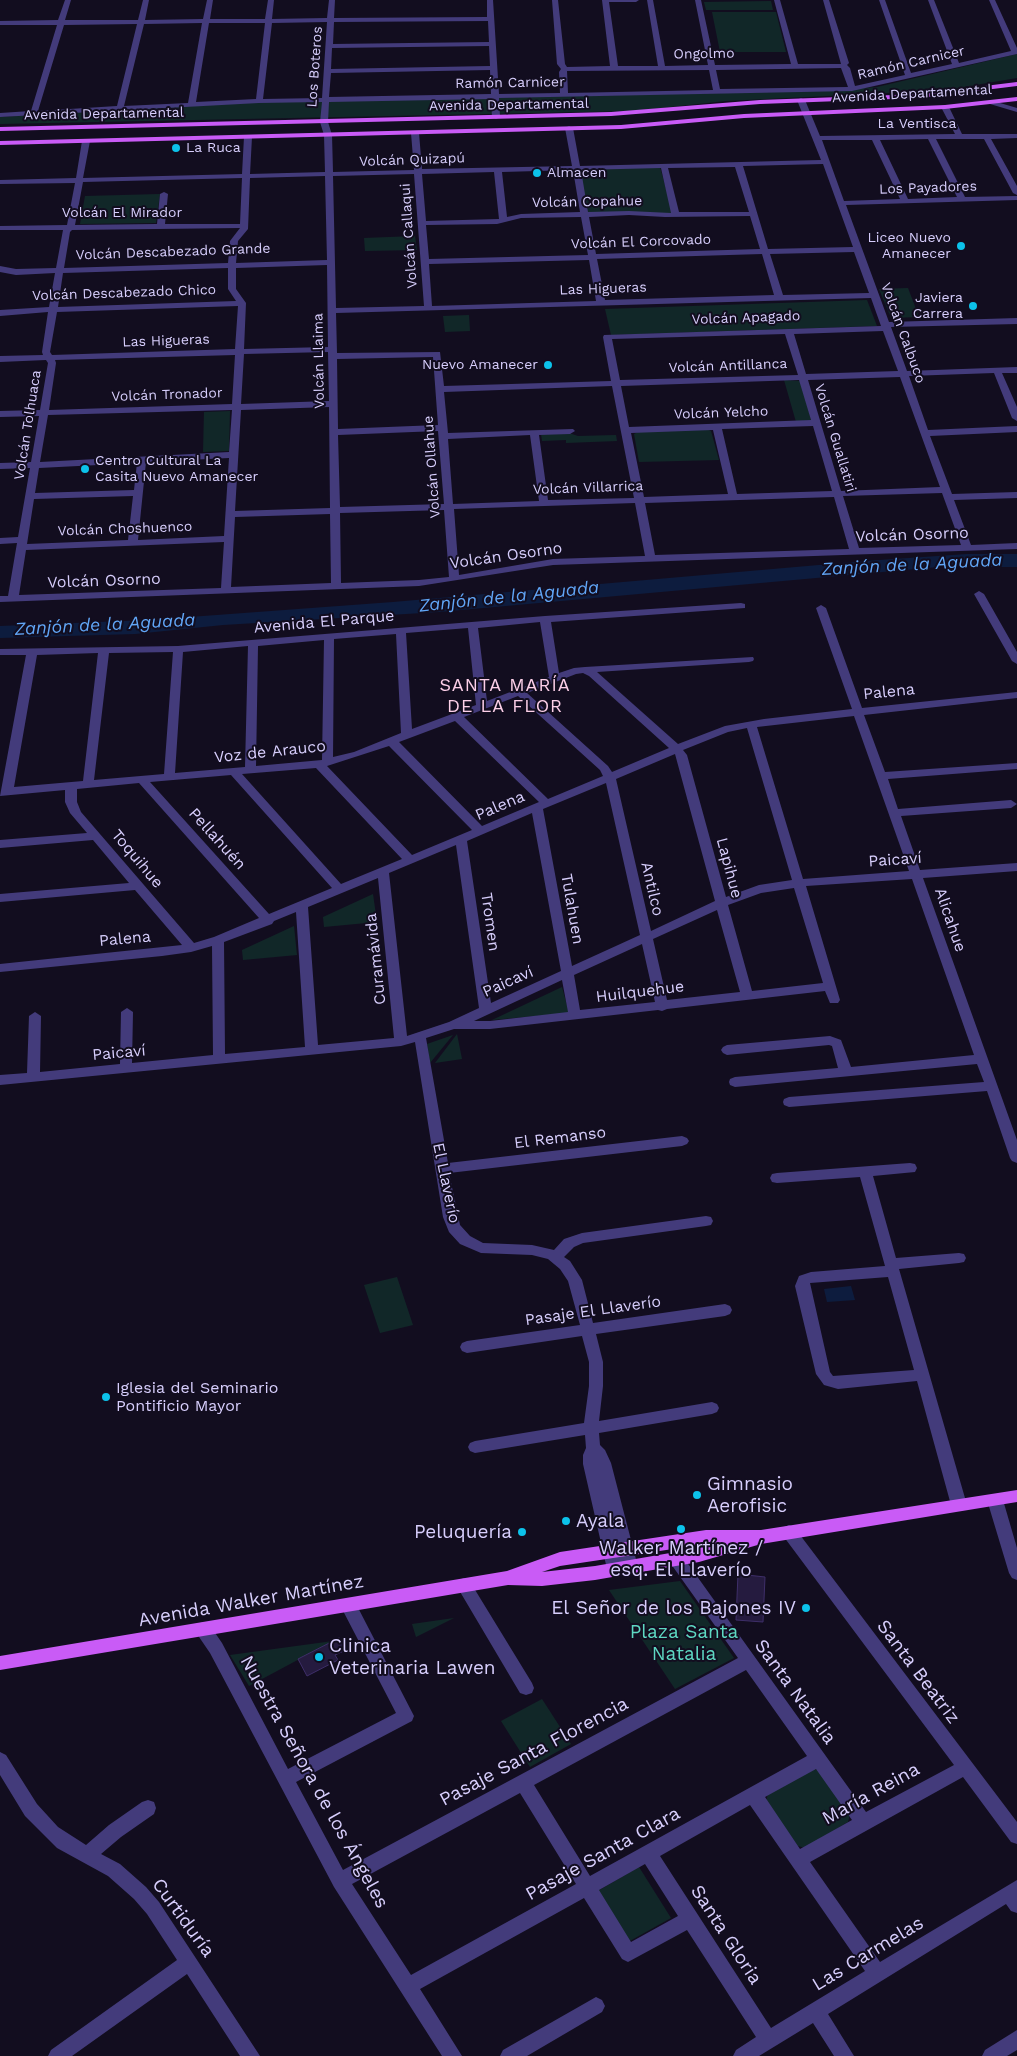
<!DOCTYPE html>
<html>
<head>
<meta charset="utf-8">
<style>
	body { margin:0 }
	canvas { display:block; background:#120d1f }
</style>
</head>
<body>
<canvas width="1017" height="2056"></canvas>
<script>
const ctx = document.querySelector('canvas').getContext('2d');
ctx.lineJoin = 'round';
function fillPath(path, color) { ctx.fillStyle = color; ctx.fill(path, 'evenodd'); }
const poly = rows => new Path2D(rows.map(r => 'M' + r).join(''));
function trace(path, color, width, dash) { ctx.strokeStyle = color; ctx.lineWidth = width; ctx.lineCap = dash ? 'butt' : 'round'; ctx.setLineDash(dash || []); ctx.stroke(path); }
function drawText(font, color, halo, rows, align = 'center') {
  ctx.font = font + ' "Work Sans",sans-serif'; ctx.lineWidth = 4; ctx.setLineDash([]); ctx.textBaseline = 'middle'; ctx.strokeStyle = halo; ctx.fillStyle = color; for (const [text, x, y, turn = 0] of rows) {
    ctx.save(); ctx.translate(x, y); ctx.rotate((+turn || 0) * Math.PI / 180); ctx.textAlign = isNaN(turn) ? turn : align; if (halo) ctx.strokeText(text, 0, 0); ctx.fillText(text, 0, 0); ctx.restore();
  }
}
fillPath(poly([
	[771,1,773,10,706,10,704,2],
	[712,12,776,12,786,52,720,52],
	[1017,54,1017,78,946,90,726,101,633,111,0,124,0,117,263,102,825,91,877,87],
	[660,167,673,214,588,213,579,169],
	[160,194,156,223,80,224,85,196],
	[415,236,417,250,365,251,364,238],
	[908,288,919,317,891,318,879,289],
	[867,300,877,326,611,335,605,309],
	[469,315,470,331,445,332,443,316],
	[784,380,801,381,811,420,796,422],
	[230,411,229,451,203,452,204,412],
	[706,429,711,431,719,460,639,462,634,434,640,431],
	[569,433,578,436,616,435,617,441,566,443,566,440,542,441,541,434],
	[373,894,377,922,324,927,323,917],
	[294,926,297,955,243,960,242,950],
	[562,987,569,1013,492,1020],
	[457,1034,462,1059,435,1063],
	[453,1035,430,1063,427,1044],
	[397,1277,413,1325,380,1333,364,1285],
	[680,1581,734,1658,675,1689,609,1590],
	[454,1618,416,1637,412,1624],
	[333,1641,249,1686,230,1655],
	[542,1699,571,1744,530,1767,501,1721],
	[812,1768,820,1771,850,1814,848,1822,805,1848,798,1846,766,1802,768,1793],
	[639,1867,671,1918,628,1942,596,1892]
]), '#112728');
fillPath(poly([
	[967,554,1017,554,1017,567,938,567,439,612,223,625,135,634,0,638,0,626,149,620,393,602,865,561],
	[851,1286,855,1300,827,1302,824,1289]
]), '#0d1c3e');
const building = poly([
	[738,1574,765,1577,763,1622,736,1620,738,1574],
	[339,1638,346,1650,335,1655,338,1660,307,1676,298,1659,339,1638]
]);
fillPath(building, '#251b3f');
trace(building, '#3e2e69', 1);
fillPath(poly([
	[65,0,71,0,65,20,138,20,143,0,149,0,145,20,203,19,207,0,213,0,210,19,265,19,268,0,274,0,272,19,327,18,329,0,335,0,334,18,487,17,487,0,493,0,499,94,560,93,559,72,561,69,557,64,552,0,558,0,565,64,567,67,610,66,602,0,639,0,636,2,609,2,618,66,658,66,647,0,653,0,665,66,708,65,695,0,701,0,715,65,791,64,774,0,780,0,798,64,841,64,823,0,829,0,849,63,847,65,850,68,855,86,905,75,879,0,885,0,911,73,952,64,928,0,934,0,959,63,1011,51,989,0,995,0,1017,48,1017,54,852,91,499,98,500,117,496,119,492,117,491,99,329,102,328,122,332,135,333,172,414,170,411,133,415,131,419,133,422,169,572,166,565,128,569,126,573,128,580,166,821,160,797,100,801,98,805,100,820,136,955,134,941,107,945,105,949,107,962,134,1017,134,1017,138,991,139,1017,186,1017,195,1013,193,984,139,936,139,965,197,1017,196,1017,200,846,205,889,322,1017,318,1017,324,891,327,907,371,1017,367,1017,373,1002,373,1017,407,1017,421,1012,418,994,373,909,376,928,430,1017,426,1017,432,930,436,952,494,1017,492,1017,498,954,500,971,545,1017,543,1017,549,553,565,419,586,0,602,0,596,8,596,17,543,0,544,0,538,18,537,30,468,0,469,0,463,31,462,39,416,0,417,0,411,40,410,48,363,46,360,0,362,0,356,43,355,42,352,48,312,0,316,0,310,49,307,55,273,16,275,0,272,0,266,16,269,56,268,63,230,0,230,0,226,67,225,75,183,0,184,0,180,76,178,82,141,86,139,90,141,83,178,242,174,244,137,248,135,252,137,250,174,325,172,324,135,320,122,322,102,259,103,0,117,0,113,31,111,57,25,0,25,0,21,58,20,65,0],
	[488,21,489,42,333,44,334,22,488,21],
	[327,22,322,98,263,99,272,23,327,22],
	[202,23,188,103,124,106,144,24,202,23],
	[209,23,265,23,256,99,196,102,209,23],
	[137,24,117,106,38,111,64,25,137,24],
	[489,46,490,66,331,69,332,48,489,46],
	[841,68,848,87,720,89,716,70,841,68],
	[490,70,491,94,329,97,331,73,490,70],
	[709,70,713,90,568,93,567,71,709,70],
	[928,139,957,197,908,199,880,140,928,139],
	[822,140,872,140,900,199,844,201,822,140],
	[823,164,853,247,768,249,743,166,823,164],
	[735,167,749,212,679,212,668,168,735,167],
	[661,168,671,213,629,211,588,212,581,170,661,168],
	[573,170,580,212,521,214,507,217,502,172,573,170],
	[494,172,499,219,426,221,422,174,494,172],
	[414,174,424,306,336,308,333,176,414,174],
	[325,176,327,260,236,263,238,241,248,229,250,178,325,176],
	[242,178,240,224,165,224,168,194,164,192,160,194,157,224,75,225,83,182,242,178],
	[629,215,665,217,750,216,760,249,596,254,589,217,629,215],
	[581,217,588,255,429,259,426,225,497,224,521,218,581,217],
	[240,228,230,241,228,263,64,268,70,232,72,230,240,228],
	[854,252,869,293,783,295,770,254,854,252],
	[762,254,774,295,605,300,597,259,762,254],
	[589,260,596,301,432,306,429,264,589,260],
	[327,265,328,347,244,349,246,303,236,289,236,268,327,265],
	[228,268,228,289,236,301,58,307,63,273,228,268],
	[871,298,881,326,604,335,603,337,611,381,444,386,440,352,337,353,336,313,871,298],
	[238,306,235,349,52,355,50,352,57,312,238,306],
	[883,331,898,371,806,374,794,334,883,331],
	[785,334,798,375,620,380,612,339,785,334],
	[328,352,329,401,241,404,244,354,328,352],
	[235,355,232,404,49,410,56,363,55,360,235,355],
	[433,357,438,425,338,429,337,359,433,357],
	[900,377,940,487,841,491,808,380,900,377],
	[799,380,811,420,629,427,621,386,799,380],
	[612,386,634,498,548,500,539,435,570,434,575,431,573,429,448,433,444,392,612,386],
	[329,407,330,508,235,511,241,410,329,407],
	[232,410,229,452,40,462,48,415,232,410],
	[813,426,832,491,737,494,722,429,813,426],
	[713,430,728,494,644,497,631,433,713,430],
	[438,431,444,504,340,507,338,435,438,431],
	[530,435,539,501,453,504,448,439,530,435],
	[229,458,224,536,138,540,146,462,229,458],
	[137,463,134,490,35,493,39,468,137,463],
	[942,493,961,545,859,548,843,496,942,493],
	[133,496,128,540,27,544,34,499,133,496],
	[834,497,849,549,655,555,645,503,834,497],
	[635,503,645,556,553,559,459,575,454,509,635,503],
	[444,510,449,577,419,580,341,583,340,513,444,510],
	[330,514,331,583,231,587,235,517,330,514],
	[224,542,221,588,19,595,26,550,224,542],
	[990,100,1017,108,1017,112,990,104,990,100],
	[979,591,984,594,1017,652,1017,664,1012,661,974,594,979,591],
	[741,603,745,604,745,608,551,622,559,673,574,668,585,667,753,657,754,659,753,661,749,662,597,672,678,744,725,726,764,719,852,709,816,608,821,605,826,608,862,708,1017,692,1017,698,864,715,885,772,1017,763,1017,769,888,779,898,809,1011,800,1017,804,1011,808,901,816,920,870,1017,863,1017,871,923,878,1017,1140,1017,1163,1012,1161,1010,1158,987,1091,789,1107,784,1105,783,1102,784,1099,789,1097,984,1082,977,1064,735,1087,730,1085,729,1082,730,1079,735,1077,838,1068,832,1046,829,1045,727,1055,723,1053,721,1050,723,1047,727,1045,830,1036,841,1040,851,1067,974,1055,912,879,806,886,840,1000,838,1003,830,1003,825,991,667,1009,662,1011,658,1010,490,1029,454,1029,426,1038,448,1163,682,1136,687,1138,689,1141,687,1144,682,1146,449,1173,460,1225,470,1236,483,1243,532,1245,554,1250,564,1239,582,1233,706,1216,711,1217,713,1221,711,1225,706,1226,583,1243,574,1247,564,1257,570,1261,582,1280,593,1323,725,1304,730,1306,732,1310,730,1314,725,1316,596,1334,603,1362,603,1386,599,1421,712,1402,717,1404,719,1408,717,1412,712,1414,599,1433,600,1445,605,1450,611,1463,638,1567,635,1572,630,1574,625,1572,621,1563,623,1569,620,1574,615,1576,610,1574,607,1569,583,1464,583,1455,586,1448,585,1435,475,1453,470,1451,468,1447,470,1443,475,1441,584,1423,589,1386,589,1362,582,1336,467,1353,462,1351,460,1347,462,1343,467,1341,580,1325,568,1281,560,1269,548,1259,532,1255,481,1253,460,1244,449,1232,443,1217,415,1042,401,1046,0,1085,0,1075,27,1073,29,1016,35,1012,41,1016,40,1072,120,1064,121,1012,127,1008,133,1012,132,1063,213,1055,212,946,191,952,162,956,0,972,0,964,182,945,135,890,0,902,0,894,129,883,93,840,0,848,0,840,87,833,70,813,65,802,65,790,0,796,26,655,0,655,0,649,178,646,545,616,741,603],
	[540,622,549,677,487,701,478,628,540,622],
	[468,628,476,705,412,729,406,633,468,628],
	[396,634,401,733,354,752,333,757,334,639,396,634],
	[324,640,322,760,256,766,258,646,324,640],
	[248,646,245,767,175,773,183,652,248,646],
	[173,652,164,774,94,780,109,653,173,652],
	[98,653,83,781,14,787,37,655,98,653],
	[583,673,589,676,669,748,612,772,608,766,527,693,576,674,583,673],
	[518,696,600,770,603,776,548,799,464,717,518,696],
	[854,716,909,871,803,879,757,727,854,716],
	[455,721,539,802,482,826,399,742,455,721],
	[747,728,792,880,759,885,726,897,687,755,683,750,728,732,747,728],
	[389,746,472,830,412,855,327,766,389,746],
	[675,754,715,901,651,931,616,779,675,754],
	[316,768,402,859,341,884,242,774,316,768],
	[231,775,332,888,269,914,150,782,231,775],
	[139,783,259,918,214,937,194,943,81,812,77,802,77,789,139,783],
	[606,783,640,935,572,966,543,809,606,783],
	[532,813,561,971,491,1003,467,841,532,813],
	[456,845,479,1008,449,1022,407,1036,389,873,456,845],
	[378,878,394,1038,318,1045,308,907,378,878],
	[794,888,823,983,752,991,728,905,761,893,794,888],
	[717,910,740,992,667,1000,653,939,717,910],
	[296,912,305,1047,225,1054,224,942,272,924,274,921,296,912],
	[642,944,655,1002,580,1010,574,975,642,944],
	[562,980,568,1012,490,1021,474,1021,562,980],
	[910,1163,915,1164,917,1168,915,1172,873,1176,896,1258,959,1253,964,1254,966,1258,964,1262,959,1263,899,1269,967,1505,964,1510,959,1511,954,1510,951,1505,917,1381,838,1389,824,1385,816,1374,795,1286,799,1276,811,1272,885,1266,860,1177,777,1183,772,1182,770,1178,772,1174,777,1173,910,1163],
	[888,1277,914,1370,833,1376,830,1372,810,1283,888,1277],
	[995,1494,1000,1495,1003,1500,1017,1548,1017,1580,1012,1578,1009,1573,987,1500,990,1495,995,1494],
	[789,1525,794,1527,1017,1822,1017,1844,1011,1842,963,1777,810,1862,880,1962,1017,1880,1017,1913,1011,1911,1006,1904,828,2014,854,2056,834,2056,813,2023,759,2056,733,2056,736,2050,756,2037,687,1930,628,1962,622,1959,584,1898,420,1989,462,2056,442,2056,334,1887,210,1653,197,1634,195,1629,197,1624,203,1622,209,1624,222,1643,288,1769,396,1713,340,1605,342,1600,348,1598,354,1600,414,1716,412,1721,296,1782,343,1870,738,1658,671,1564,668,1559,671,1554,676,1552,681,1554,866,1812,954,1765,784,1537,781,1532,784,1527,789,1525],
	[746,1670,807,1756,590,1876,534,1785,746,1670],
	[816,1769,852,1820,800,1849,765,1797,816,1769],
	[520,1793,576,1884,411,1975,352,1884,520,1793],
	[750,1805,865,1971,771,2028,660,1856,750,1805],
	[645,1864,678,1916,631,1942,599,1890,645,1864],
	[464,1578,469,1580,532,1683,534,1688,532,1693,526,1695,520,1693,459,1590,456,1585,459,1580,464,1578],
	[0,1752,6,1755,37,1804,58,1827,86,1845,109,1825,142,1802,148,1800,154,1802,156,1808,154,1814,121,1837,101,1854,120,1864,146,1887,159,1902,260,2056,240,2056,187,1974,72,2056,48,2056,51,2050,177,1960,147,1914,134,1899,108,1876,57,1848,25,1816,0,1775,0,1752],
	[596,1997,602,2000,605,2006,602,2012,527,2056,500,2056,503,2050,596,1997],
	[1017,2030,1017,2050,1007,2056,982,2056,985,2050,1017,2030]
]), '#433b7b');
fillPath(poly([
	[1017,82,1017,86,920,98,760,104,611,116,0,131,0,127,611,112,760,100,920,94,1017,82],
	[1017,97,1017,101,945,109,744,118,621,129,0,145,0,141,621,125,744,114,945,105,1017,97],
	[1017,1490,1017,1502,761,1544,699,1562,595,1580,542,1586,508,1585,0,1670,0,1656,507,1571,560,1552,706,1530,761,1530,1017,1490],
	[706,1544,715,1544,699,1548,595,1566,542,1572,560,1566,706,1544]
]), '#c95bf6');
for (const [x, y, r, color] of [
	[176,148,5,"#0cc2ea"],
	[537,173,5,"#0cc2ea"],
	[961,246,5,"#0cc2ea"],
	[973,306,5,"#0cc2ea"],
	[548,365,5,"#0cc2ea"],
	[85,469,5,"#0cc2ea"],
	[106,1397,5,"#0cc2ea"],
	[697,1495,5,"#0cc2ea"],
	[566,1521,5,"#0cc2ea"],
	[681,1529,5,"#0cc2ea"],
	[522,1532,5,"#0cc2ea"],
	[806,1608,5,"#0cc2ea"],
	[319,1657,5,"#0cc2ea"]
]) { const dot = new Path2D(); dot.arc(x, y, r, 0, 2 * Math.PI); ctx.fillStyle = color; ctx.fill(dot); trace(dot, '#120d1f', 2); }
drawText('14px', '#d7cefc', '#120d1f', [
	["Ongolmo",704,54,-1],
	["Ramón Carnicer",911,63,-13],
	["Los Boteros",315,67,-86],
	["Ramón Carnicer",510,83,-1],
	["Avenida Departamental",912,94,-3],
	["Avenida Departamental",509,105,-1],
	["Avenida Departamental",104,114,-1],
	["La Ventisca",917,124],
	["Volcán Quizapú",412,160,-2],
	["Los Payadores",928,188,-2],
	["Volcán Copahue",587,202,-1],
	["Volcán El Mirador",122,213],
	["Volcán Callaqui",409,236,-94],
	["Volcán El Corcovado",641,242,-2],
	["Volcán Descabezado Grande",173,252,-2],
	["Las Higueras",603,289,-2],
	["Volcán Descabezado Chico",124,293,-2],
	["Volcán Apagado",746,318,-2],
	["Volcán Calbuco",903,333,70],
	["Las Higueras",166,341,-2],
	["Volcán Llaima",319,361,-91],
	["Volcán Antillanca",728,366,-2],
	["Volcán Tronador",167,395,-2],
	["Volcán Yelcho",721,413,-2],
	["Volcán Tolhuaca",28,425,-81],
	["Volcán Guallatiri",835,438,73],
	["Volcán Ollahue",432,467,-94],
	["Volcán Villarrica",588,488,-2],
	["Volcán Choshuenco",125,529,-2]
]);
drawText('14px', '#d7cefc', '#120d1f', [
	["La Ruca",186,148],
	["Almacen",547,173],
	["Liceo Nuevo",951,238,"right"],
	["Amanecer",951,254,"right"],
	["Javiera",963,298,"right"],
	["Carrera",963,314,"right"],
	["Nuevo Amanecer",538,365,"right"],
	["Centro Cultural La",95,461],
	["Casita Nuevo Amanecer",95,477]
], 'left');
drawText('16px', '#d7cefc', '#120d1f', [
	["Volcán Osorno",912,535,-2],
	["Volcán Osorno",506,556,-8],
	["Volcán Osorno",104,581,-2],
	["Avenida El Parque",324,622,-5],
	["Palena",889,692,-6],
	["Voz de Arauco",270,752,-6],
	["Palena",500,806,-23],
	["Pellahuén",217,839,48],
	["Toquihue",137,859,50],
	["Paicaví",895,860,-4],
	["Lapihue",729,868,75],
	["Antilco",652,889,77],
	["Tulahuen",572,909,80],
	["Alicahue",950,920,71],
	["Tromen",490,922,82],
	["Palena",125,939,-5],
	["Curamávida",376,959,-96],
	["Paicaví",508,982,-24],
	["Huilquehue",640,992,-7],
	["Paicaví",119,1053,-5],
	["El Remanso",560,1138,-7],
	["El Llaverío",446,1183,78],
	["Pasaje El Llaverío",593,1311,-8]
]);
drawText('16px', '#d7cefc', '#120d1f', [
	["Iglesia del Seminario",116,1388],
	["Pontificio Mayor",116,1406]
], 'left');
drawText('italic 18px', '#61a6f7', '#120d1f', [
	["Zanjón de la Aguada",912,565,-3],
	["Zanjón de la Aguada",509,597,-6],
	["Zanjón de la Aguada",105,625,-3]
]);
ctx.letterSpacing = '1px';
drawText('18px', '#fdd0e9', '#120d1f', [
	["SANTA MARÍA",505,686],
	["DE LA FLOR",505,707]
]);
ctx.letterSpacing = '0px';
drawText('19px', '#d7cefc', '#120d1f', [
	["Gimnasio",707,1484],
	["Aerofisic",707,1506],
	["Ayala",576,1521],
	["Peluquería",512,1532,"right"],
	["Walker Martínez /",681,1548,"center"],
	["esq. El Llaverío",681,1570,"center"],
	["El Señor de los Bajones IV",796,1608,"right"],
	["Clinica",329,1646],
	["Veterinaria Lawen",329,1668]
], 'left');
drawText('19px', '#d7cefc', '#120d1f', [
	["Avenida Walker Martínez",251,1601,-10],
	["Santa Beatriz",918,1672,53],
	["Santa Natalia",795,1692,54],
	["Pasaje Santa Florencia",534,1752,-28],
	["Nuestra Señora de los Ángeles",314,1782,61],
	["María Reina",871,1794,-29],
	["Pasaje Santa Clara",603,1854,-29],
	["Curtiduría",183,1918,54],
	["Santa Gloria",726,1935,57],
	["Las Carmelas",868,1954,-31]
]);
drawText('19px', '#5ed8c3', '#120d1f', [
	["Plaza Santa",684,1632],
	["Natalia",684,1654]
]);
</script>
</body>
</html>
